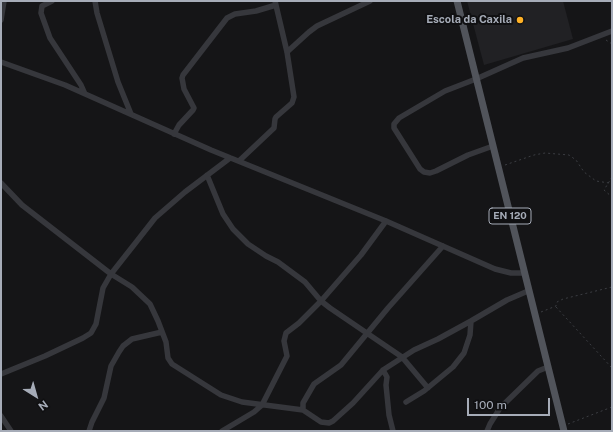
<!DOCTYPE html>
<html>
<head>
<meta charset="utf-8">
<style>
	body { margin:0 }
	#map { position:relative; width:613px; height:432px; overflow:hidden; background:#151517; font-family:"Public Sans",sans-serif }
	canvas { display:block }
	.frame { position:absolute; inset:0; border:2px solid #a6acb8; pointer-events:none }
	.north { position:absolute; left:16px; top:376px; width:40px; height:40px; -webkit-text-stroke:3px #101012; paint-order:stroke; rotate:143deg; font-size:11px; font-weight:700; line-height:16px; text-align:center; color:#a6acb8 }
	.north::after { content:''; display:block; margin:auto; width:14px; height:18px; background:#a6acb8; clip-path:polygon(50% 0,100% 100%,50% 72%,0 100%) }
	.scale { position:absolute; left:467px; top:398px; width:83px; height:18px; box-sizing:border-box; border:2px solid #a6acb8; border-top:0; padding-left:5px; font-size:12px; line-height:14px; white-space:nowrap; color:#a6acb8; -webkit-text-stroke:3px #101012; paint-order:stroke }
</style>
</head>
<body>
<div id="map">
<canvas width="613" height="432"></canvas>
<div class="frame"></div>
<div class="north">N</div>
<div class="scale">100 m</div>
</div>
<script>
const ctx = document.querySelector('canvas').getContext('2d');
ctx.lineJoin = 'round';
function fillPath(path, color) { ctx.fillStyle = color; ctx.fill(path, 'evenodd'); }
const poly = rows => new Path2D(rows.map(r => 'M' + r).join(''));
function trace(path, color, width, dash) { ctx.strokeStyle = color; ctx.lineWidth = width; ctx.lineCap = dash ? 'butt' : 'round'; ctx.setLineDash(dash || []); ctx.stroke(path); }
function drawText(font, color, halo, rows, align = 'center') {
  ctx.font = font + ' "Public Sans",sans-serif'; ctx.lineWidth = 4; ctx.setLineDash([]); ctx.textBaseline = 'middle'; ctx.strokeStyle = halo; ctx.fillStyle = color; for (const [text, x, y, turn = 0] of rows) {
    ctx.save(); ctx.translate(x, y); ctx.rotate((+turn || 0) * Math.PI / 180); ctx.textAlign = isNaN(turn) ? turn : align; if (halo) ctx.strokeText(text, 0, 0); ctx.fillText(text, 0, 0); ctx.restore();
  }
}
fillPath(poly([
	[467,1,563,1,573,39,484,65]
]), '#212124');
trace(poly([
	[606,40,612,44],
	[505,165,534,155,545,153,569,155,576,160,584,172,596,181,609,183],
	[612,177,604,190,612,197],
	[556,307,612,368],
	[541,312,556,306,557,302,563,299,612,287],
	[568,424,612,407]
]), '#3c3e43', 1, [2, 3]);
trace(poly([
	[52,1,42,6,41,13,50,38,81,85,85,94],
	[95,1,97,13,118,82,131,114],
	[1,20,4,1],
	[287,52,309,32,317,26,370,1],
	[1,62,65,85,211,150,386,221,495,269,511,273,524,273],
	[174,134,179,125,193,110,194,108,184,89,182,78,183,75,227,18,235,14,256,11,276,5],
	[493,146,468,155,436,171,430,173,424,172,420,169,394,128,394,124,399,118,445,91,476,79,523,58,568,48,612,31],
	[239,161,274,128,275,119,276,117,292,103,294,97,287,52,275,1],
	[207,175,223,214,233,229,248,244,266,256,278,262,305,282,321,301,330,308,402,357,428,388],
	[1,183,22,205,111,274,132,287,150,304,158,321,166,342,168,358,172,364,221,395,242,402,303,410,321,422,329,423,333,421,353,403,383,370,414,350,438,339,471,321,507,300,528,291],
	[383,370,387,377,386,385,389,415,393,431],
	[1,374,45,356,83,338,91,333,96,324,103,288,111,274,137,241,155,218,185,192,230,158],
	[406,402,424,391,453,367,464,353,470,335,471,321],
	[303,410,303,403,314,384,341,365,388,308,443,246],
	[1,416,11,431],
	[89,431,92,422,104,398,111,366,119,352,123,346,132,339,162,332],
	[222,431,254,412,262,405,287,356,284,341,286,333,299,323,321,301,361,255,386,221],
	[487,431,490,424,500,408,538,371,548,367]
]), '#36373c', 5.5);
trace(poly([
	[457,1,564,431]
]), '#51545b', 7);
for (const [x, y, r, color] of [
	[520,20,4,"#ffb125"]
]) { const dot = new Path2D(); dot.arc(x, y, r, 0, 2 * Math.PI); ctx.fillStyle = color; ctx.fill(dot); trace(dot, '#101012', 1.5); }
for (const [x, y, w] of [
	[510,216,42]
]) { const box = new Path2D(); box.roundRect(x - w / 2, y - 8, w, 16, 3); ctx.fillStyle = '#101012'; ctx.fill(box); trace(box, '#a6acb8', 1); }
drawText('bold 10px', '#a6acb8', null, [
	["EN 120",510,216]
]);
drawText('bold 11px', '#a6acb8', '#101012', [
	["Escola da Caxila",512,20]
], 'right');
</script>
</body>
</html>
